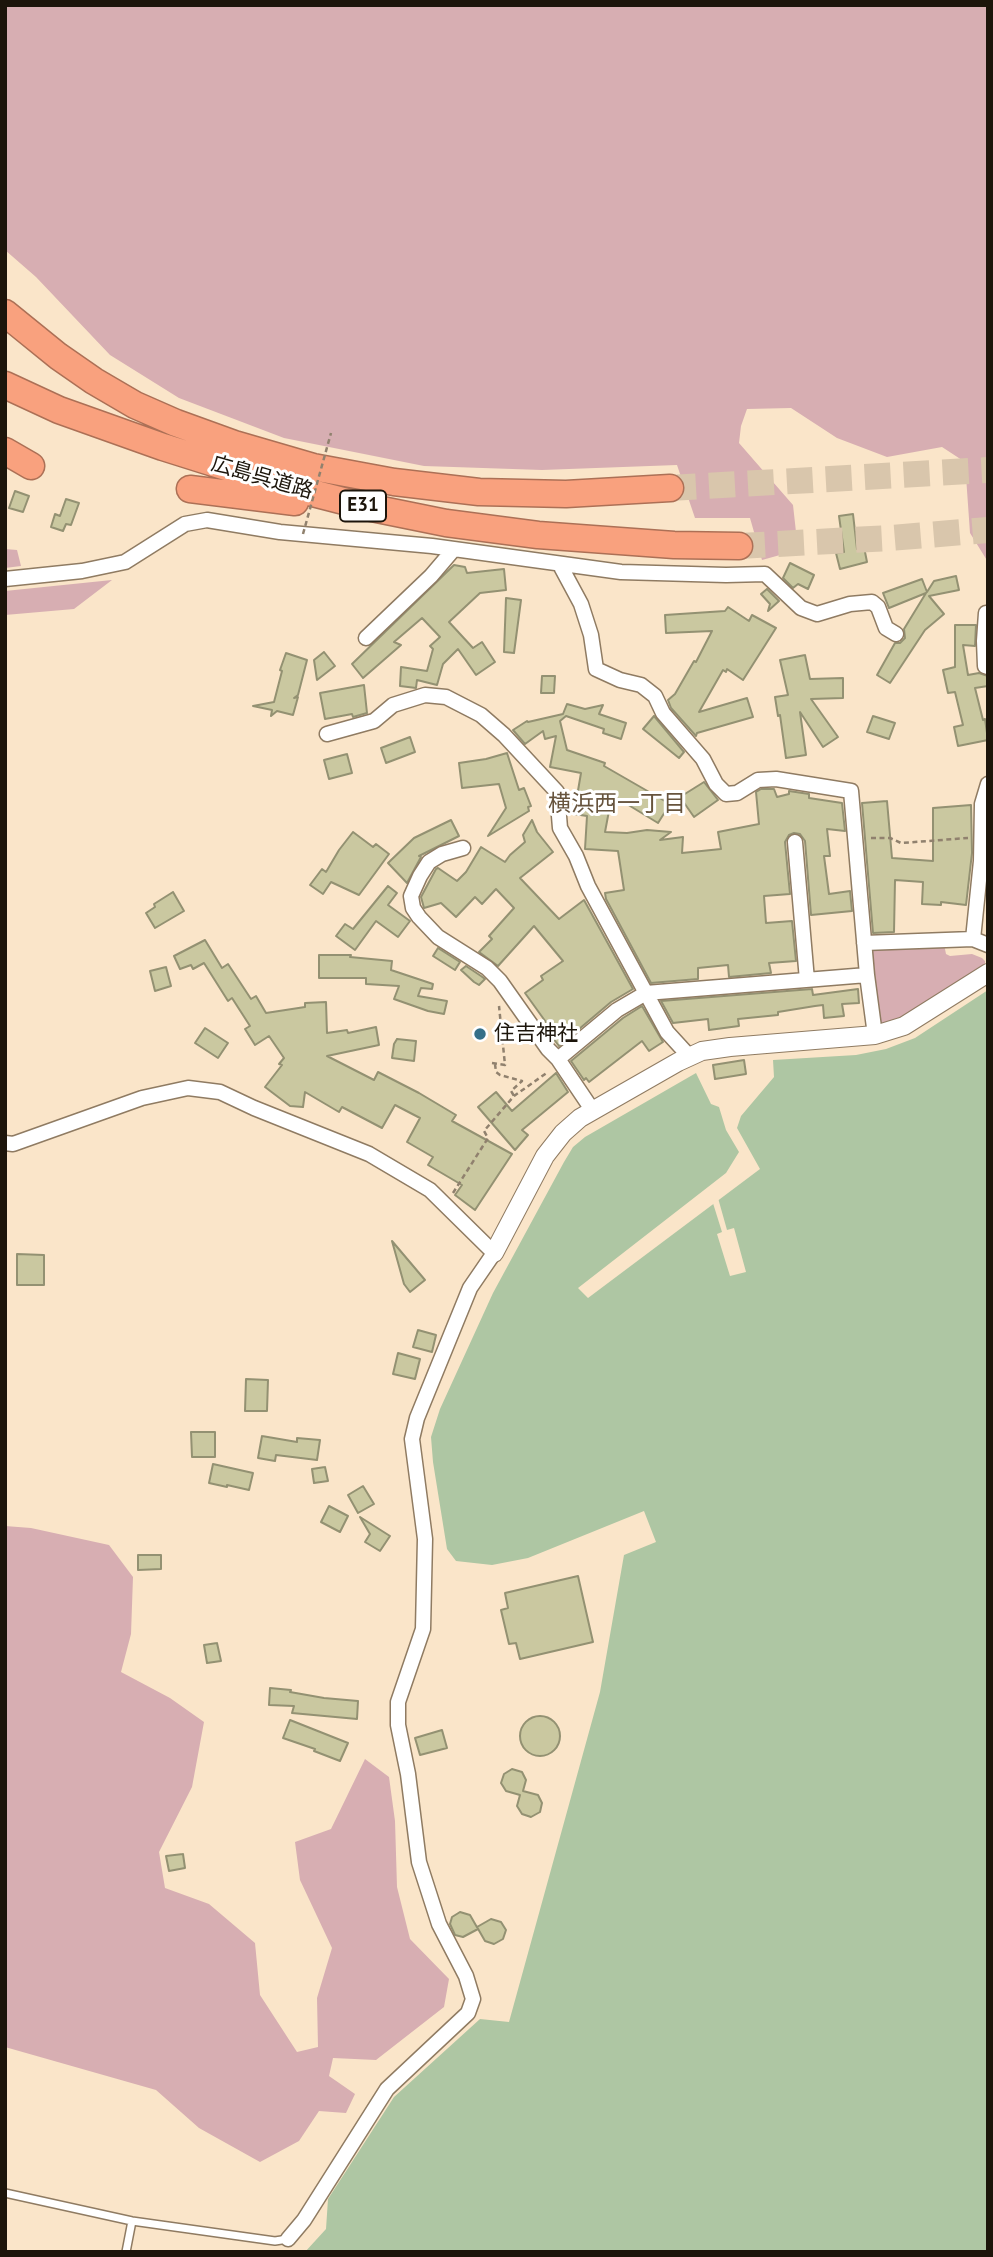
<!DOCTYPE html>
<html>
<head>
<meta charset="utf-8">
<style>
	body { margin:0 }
	#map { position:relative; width:993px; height:2257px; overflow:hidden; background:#fae5c9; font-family:"PT Sans",sans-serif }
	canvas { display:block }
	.frame { position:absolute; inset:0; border:7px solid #1c150b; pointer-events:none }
</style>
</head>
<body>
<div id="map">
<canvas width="993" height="2257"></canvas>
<div class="frame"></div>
</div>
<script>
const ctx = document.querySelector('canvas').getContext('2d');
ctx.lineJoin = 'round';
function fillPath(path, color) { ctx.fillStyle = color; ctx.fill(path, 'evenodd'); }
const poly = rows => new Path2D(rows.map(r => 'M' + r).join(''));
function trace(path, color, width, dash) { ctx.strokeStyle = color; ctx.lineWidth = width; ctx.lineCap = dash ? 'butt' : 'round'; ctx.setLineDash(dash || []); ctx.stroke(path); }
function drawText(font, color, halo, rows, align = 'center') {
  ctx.font = font + ' "PT Sans","Noto Sans JP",sans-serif'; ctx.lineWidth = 6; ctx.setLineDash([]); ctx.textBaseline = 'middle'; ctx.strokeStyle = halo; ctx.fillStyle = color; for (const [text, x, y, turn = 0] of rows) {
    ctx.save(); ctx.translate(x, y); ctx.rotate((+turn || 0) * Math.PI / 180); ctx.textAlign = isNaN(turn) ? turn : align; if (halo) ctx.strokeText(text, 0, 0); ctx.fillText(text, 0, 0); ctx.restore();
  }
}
fillPath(poly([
	[5,5,988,5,988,562,970,533,965,462,942,447,887,457,837,438,791,408,747,409,741,426,739,443,793,505,798,550,762,560,750,518,695,518,677,465,542,470,424,466,284,438,179,398,110,355,36,277,5,250],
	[5,549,17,550,21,566,5,568],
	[112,580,74,609,5,615,5,591],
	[944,944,946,954,950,956,972,954,982,958,985,961,985,967,943,1000,876,1029,870,946],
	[5,1526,31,1528,109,1545,133,1577,131,1634,121,1672,170,1698,204,1722,192,1787,159,1852,165,1888,209,1904,255,1943,260,1995,297,2052,318,2047,317,1998,332,1948,300,1880,295,1842,331,1829,365,1759,389,1777,395,1821,397,1887,410,1939,449,1979,444,2007,376,2060,333,2058,329,2076,355,2094,346,2113,319,2111,299,2141,260,2162,199,2128,156,2090,5,2047]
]), '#d7aeb2');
fillPath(poly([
	[988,990,988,2252,305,2252,326,2229,328,2199,394,2097,480,2019,509,2022,600,1692,624,1555,656,1542,644,1511,528,1558,492,1565,456,1561,447,1549,433,1462,431,1437,440,1409,493,1293,564,1162,573,1147,585,1137,696,1073,711,1104,719,1107,726,1130,739,1152,726,1173,578,1288,588,1298,760,1169,737,1128,741,1116,774,1077,773,1060,856,1055,886,1049,915,1038]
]), '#aec6a3');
fillPath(poly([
	[718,1198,727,1230,734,1228,746,1272,730,1276,717,1234,722,1232,712,1200]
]), '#fae5c9');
const building = poly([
	[15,491,29,496,23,512,9,508,15,491],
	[66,499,79,503,71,525,66,524,63,531,51,527,55,514,60,516,66,499],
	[853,514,857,549,864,547,867,562,840,569,836,553,844,552,839,516,853,514],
	[790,563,814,575,808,589,798,584,793,588,783,578,790,563],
	[454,565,465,567,467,573,504,569,506,590,480,593,449,622,473,648,482,642,495,662,476,675,458,649,443,664,437,685,417,680,416,688,400,686,401,667,427,671,433,649,430,646,440,637,422,618,394,642,401,645,363,678,352,664,454,565],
	[956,576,959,590,929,596,944,614,925,630,890,683,877,675,895,643,900,643,905,638,904,629,926,593,889,608,883,593,922,579,927,592,934,581,956,576],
	[767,589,779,601,768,611,770,604,761,594,767,589],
	[506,598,521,600,514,653,504,652,506,598],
	[728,607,749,621,752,615,776,628,743,680,727,669,726,672,723,670,699,712,747,698,753,717,697,733,696,736,671,708,668,700,675,694,694,661,696,662,712,631,666,633,665,615,725,611,728,607],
	[955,625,976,625,975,646,963,645,968,675,979,673,988,676,988,686,975,688,983,720,985,719,988,740,958,746,954,727,963,725,955,692,948,693,943,670,955,667,955,625],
	[324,652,335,666,317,680,314,660,324,652],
	[286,653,307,660,298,695,294,698,298,697,293,715,277,711,271,716,272,710,253,706,274,702,282,671,280,670,286,653],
	[805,655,810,679,843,678,843,698,811,699,838,737,823,747,800,712,806,755,786,758,780,715,778,716,775,697,788,695,780,660,805,655],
	[542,676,555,676,554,693,541,693,542,676],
	[364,685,367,713,353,717,352,714,325,719,320,693,364,685],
	[567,704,585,709,603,705,599,714,626,723,621,739,603,733,604,729,566,716,560,721,567,750,605,763,604,766,670,804,658,823,612,795,605,832,627,833,647,830,671,832,660,840,683,837,682,853,721,849,718,832,759,824,756,792,761,789,774,789,777,797,789,794,789,791,809,794,809,798,842,803,845,831,827,829,830,856,824,856,829,894,850,891,852,911,811,915,805,841,800,834,794,833,789,835,785,842,790,894,764,896,766,923,792,921,796,961,769,963,771,973,729,977,728,965,698,968,698,979,651,983,606,899,605,893,624,890,618,851,585,849,587,816,574,814,581,773,550,767,556,736,545,739,543,731,525,744,513,730,527,721,528,722,563,714,567,704],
	[654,716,684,752,679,758,643,729,654,716],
	[873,716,895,723,889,739,867,732,873,716],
	[410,737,415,752,386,763,381,748,410,737],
	[507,753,519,790,524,788,531,806,528,807,529,811,488,836,506,808,499,784,462,788,459,763,486,759,507,753],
	[347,754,352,773,329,779,324,760,347,754],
	[704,782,718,800,694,817,680,797,704,782],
	[887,801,892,858,933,861,933,808,971,805,972,853,966,905,941,902,941,905,922,904,923,882,895,880,894,932,873,933,862,803,887,801],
	[451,820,459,836,419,856,421,857,407,883,388,863,414,838,451,820],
	[532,820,537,832,553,852,520,878,559,919,584,900,633,989,611,1002,559,1046,545,1028,548,1025,525,993,543,980,541,976,563,961,534,926,498,966,479,952,492,939,489,936,514,908,496,889,482,904,475,897,456,917,441,903,424,908,421,897,436,869,438,868,457,881,466,872,481,847,505,862,510,855,525,842,523,835,532,820],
	[353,832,373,847,376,844,389,854,359,895,331,882,323,894,310,885,322,869,326,872,339,850,353,832],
	[388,886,397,893,388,905,410,921,398,937,376,921,355,950,336,936,345,924,353,929,388,886],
	[173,892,184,911,155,928,146,913,155,907,154,904,173,892],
	[205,940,222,968,228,964,251,999,256,996,266,1013,305,1007,305,1003,326,1002,327,1033,347,1030,348,1033,376,1027,379,1045,327,1056,374,1080,378,1072,419,1093,456,1115,452,1121,512,1154,475,1210,455,1195,462,1185,428,1165,433,1157,407,1142,420,1118,395,1105,382,1128,342,1107,339,1112,305,1092,303,1107,290,1106,265,1087,282,1065,279,1064,284,1058,269,1036,255,1045,245,1029,250,1026,232,998,228,1001,204,963,193,969,191,965,180,969,174,956,205,940],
	[438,948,460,962,455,970,433,956,438,948],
	[319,955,351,955,350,957,392,961,391,970,433,984,432,989,421,988,418,996,447,1001,444,1014,428,1011,394,999,399,986,366,984,366,978,319,978,319,955],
	[466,966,481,976,485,979,479,985,474,982,461,970,466,966],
	[166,967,171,986,155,991,150,971,166,967],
	[812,989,813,995,858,989,859,1003,842,1004,844,1016,824,1018,823,1005,815,1006,778,1012,778,1015,738,1019,739,1026,709,1030,708,1019,673,1023,661,1001,812,989],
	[642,1006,663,1042,649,1051,642,1041,589,1082,586,1078,584,1080,571,1061,623,1018,642,1006],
	[205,1028,228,1043,218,1058,195,1043,205,1028],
	[397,1039,416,1041,414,1061,392,1058,394,1044,397,1039],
	[744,1060,746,1074,715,1079,713,1065,744,1060],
	[556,1073,568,1092,522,1130,528,1135,515,1150,478,1107,496,1092,512,1111,556,1073],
	[392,1241,425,1280,410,1292,404,1284,392,1241],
	[17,1254,44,1255,44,1285,17,1285,17,1254],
	[418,1330,436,1335,432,1352,413,1347,418,1330],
	[398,1353,420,1359,415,1379,393,1374,398,1353],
	[246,1379,268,1380,267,1411,245,1411,246,1379],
	[191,1432,215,1432,215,1457,192,1457,191,1432],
	[262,1436,297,1442,297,1438,320,1440,317,1460,276,1455,275,1461,258,1458,262,1436],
	[213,1464,253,1473,249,1490,227,1485,227,1487,209,1483,213,1464],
	[325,1467,328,1481,314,1483,312,1469,325,1467],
	[363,1486,374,1504,358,1513,348,1495,363,1486],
	[329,1506,348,1516,340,1532,321,1522,329,1506],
	[360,1517,390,1536,380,1551,365,1542,370,1534,360,1517],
	[138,1555,161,1555,161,1569,138,1570,138,1555],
	[578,1576,593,1642,520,1659,516,1643,509,1644,501,1610,508,1608,505,1593,578,1576],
	[217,1643,221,1661,207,1663,204,1645,217,1643],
	[270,1688,291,1690,290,1692,324,1698,358,1701,357,1719,292,1713,294,1706,269,1705,270,1688],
	'520 1736a20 20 0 1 1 40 0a20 20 0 1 1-40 0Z',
	[290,1720,348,1743,340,1761,314,1751,315,1749,283,1738,290,1720],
	[442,1730,447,1748,420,1755,415,1738,442,1730],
	[512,1769,522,1772,526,1780,523,1791,538,1795,542,1803,540,1812,531,1817,522,1814,517,1806,520,1795,506,1791,501,1783,504,1774,512,1769],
	[183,1854,185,1868,169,1871,166,1856,183,1854],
	[460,1912,470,1915,478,1929,463,1937,455,1935,450,1924,452,1917,460,1912],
	[491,1919,501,1922,506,1930,503,1939,494,1944,485,1941,477,1927,491,1919]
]);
fillPath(building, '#cac8a0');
trace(building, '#939172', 2);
trace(poly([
	[670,488,988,470],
	[739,546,890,538,988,530]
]), '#d9c6ac', 26, [26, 13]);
const service = poly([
	[5,2193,132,2221,275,2241,288,2239],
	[126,2252,132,2221]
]);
const minor = poly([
	[560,565,581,604,591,635,596,669,620,680,641,685,655,696,663,713,703,759,716,784,726,794,737,793,758,780,776,779,851,791,867,975,875,1035],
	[5,579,82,571,125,562,185,524,207,520,280,532,432,546,621,572,726,575,765,574,801,608,817,614,850,604,872,602,878,607,886,628,896,634],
	[986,613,984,641,985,666,988,667],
	[366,638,431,576,454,549],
	[327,734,374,721,393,705,425,695,446,697,481,715,504,735,557,792,560,828,576,856,588,886,667,1032,689,1056],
	[795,842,807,980],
	[463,848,442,854,429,862,420,876,411,896,413,908,419,917,438,937,487,968,500,981,548,1049,558,1059,593,1111],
	[973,939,981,861,982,804,988,784],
	[864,943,973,939,988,945],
	[558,1059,617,1010,646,993,867,975],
	[5,1143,13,1144,142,1098,188,1088,220,1092,254,1108,369,1154,430,1190,494,1253,470,1288,417,1418,412,1439,425,1539,423,1629,398,1702,398,1725,408,1774,419,1862,439,1924,466,1976,473,1999,468,2013,387,2089,304,2220,288,2239]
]);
const tertiary = poly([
	[494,1253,545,1156,563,1133,580,1118,678,1062,702,1051,730,1047,875,1035,904,1026,988,973]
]);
const motorway = poly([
	[5,313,58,356,94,381,135,405,176,423,234,444,313,467,394,482,479,492,566,494,670,488],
	[5,385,59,410,163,447,293,488,367,507,446,523,538,535,674,545,739,546],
	[5,451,31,466],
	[190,489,295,502]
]);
trace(service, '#8f7b62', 10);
trace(minor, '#8f7b62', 17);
trace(tertiary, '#8f7b62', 20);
trace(motorway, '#ac7056', 29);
trace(poly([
	[871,838,890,838,901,843,968,838],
	[492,1063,505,1065,499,1006],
	[495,1064,496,1072,500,1075,522,1081,511,1091,514,1096],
	[453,1193,488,1138,484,1131,514,1096,548,1072]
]), '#90816e', 2.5, [5, 3.5]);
trace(service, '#fff', 7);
trace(minor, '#fff', 14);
trace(tertiary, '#fff', 18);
trace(motorway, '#f9a17e', 26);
trace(poly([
	[303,534,331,433]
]), '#90816e', 2.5, [5, 3.5]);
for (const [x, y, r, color] of [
	[480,1034,7,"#356f88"]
]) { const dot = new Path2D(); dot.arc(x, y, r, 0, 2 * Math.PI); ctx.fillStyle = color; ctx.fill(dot); trace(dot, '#fff', 2.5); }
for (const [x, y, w] of [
	[363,506,46]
]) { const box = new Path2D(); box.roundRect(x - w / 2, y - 15.5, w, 31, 5); ctx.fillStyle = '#fff'; ctx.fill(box); trace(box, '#1c150b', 2); }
drawText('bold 19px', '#1c150b', null, [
	["E31",363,506]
]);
drawText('21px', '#1c150b', '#fff', [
	["広島呉道路",262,478,16]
]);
drawText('21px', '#1c150b', '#fff', [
	["住吉神社",494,1034]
], 'left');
drawText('23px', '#67543d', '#fff', [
	["横浜西一丁目",617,804]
]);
</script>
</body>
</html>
